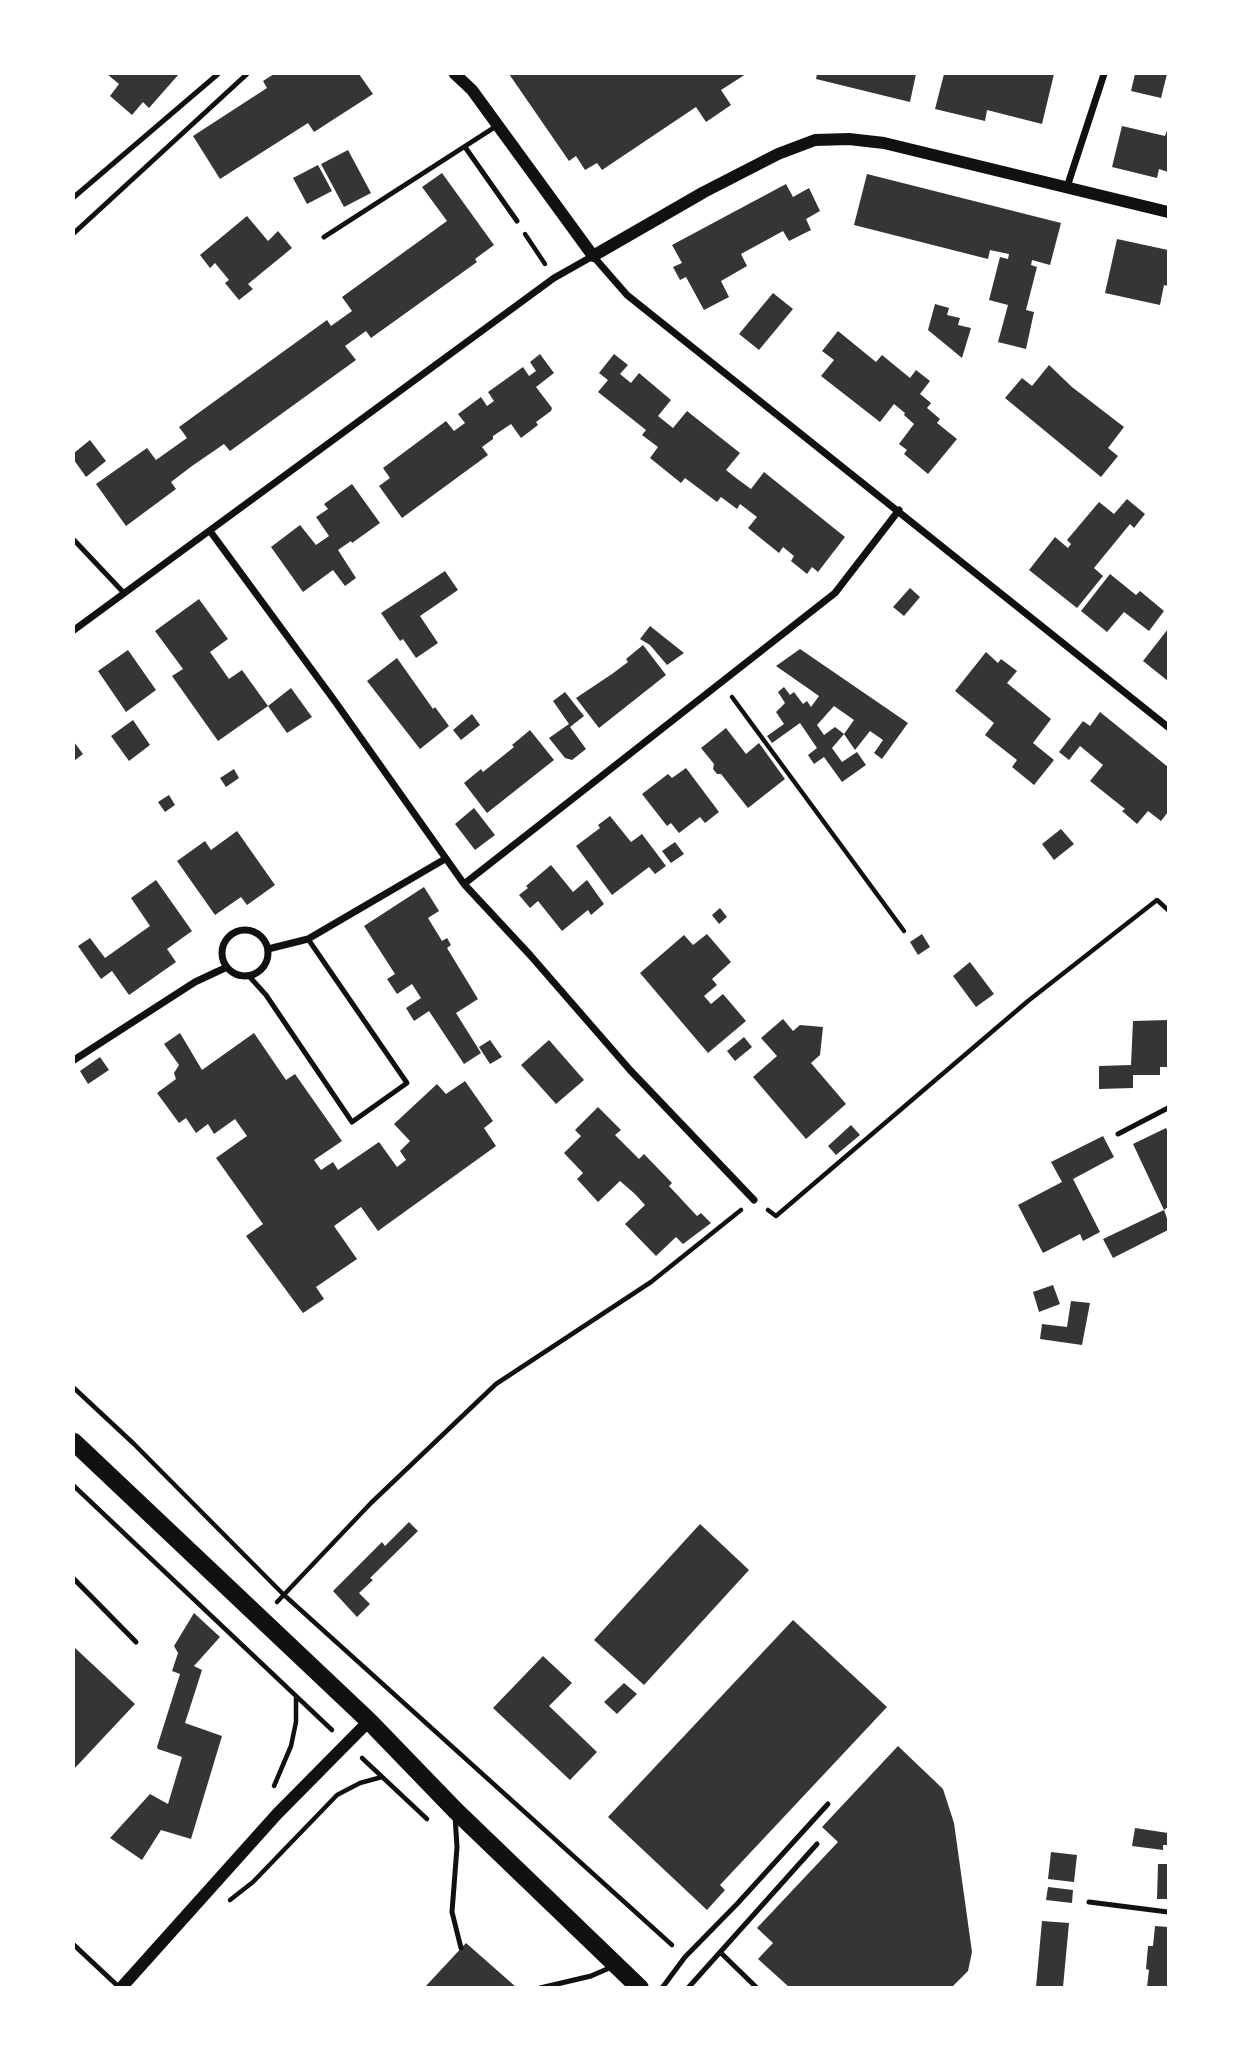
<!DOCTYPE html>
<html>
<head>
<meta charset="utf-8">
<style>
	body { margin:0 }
	#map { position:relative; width:1242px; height:2061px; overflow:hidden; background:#fff; font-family:"Space Grotesk",sans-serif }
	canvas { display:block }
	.frame { position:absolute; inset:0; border:75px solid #fff; pointer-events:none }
</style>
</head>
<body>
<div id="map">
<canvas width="1242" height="2061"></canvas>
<div class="frame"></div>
</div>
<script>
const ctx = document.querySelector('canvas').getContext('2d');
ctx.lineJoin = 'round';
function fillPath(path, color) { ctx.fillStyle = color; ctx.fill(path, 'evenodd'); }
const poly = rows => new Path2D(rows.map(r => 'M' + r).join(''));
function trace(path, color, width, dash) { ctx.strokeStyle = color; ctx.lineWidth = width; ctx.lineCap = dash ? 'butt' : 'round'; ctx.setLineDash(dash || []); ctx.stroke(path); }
fillPath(poly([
	[107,74,179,74,149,108,143,102,132,115,110,96,119,84],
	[274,74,359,74,373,94,314,132,308,123,220,179,193,136,267,88,263,81],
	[509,74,746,74,721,90,731,105,706,122,696,107,602,170,597,163,585,170,576,156,569,161],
	[817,74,916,74,910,102,816,79],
	[944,74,1054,74,1042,124,987,110,985,121,935,109],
	[1135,74,1167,74,1161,98,1131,91],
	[1122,126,1165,136,1168,128,1168,172,1159,169,1157,178,1112,167],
	[348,150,371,193,344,207,321,164],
	[318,165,332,191,307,204,293,178],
	[442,173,494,245,475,259,477,262,371,338,366,331,345,346,356,360,230,451,224,444,192,466,171,482,176,489,126,526,96,484,147,448,156,460,187,438,179,427,327,320,331,326,352,311,342,297,447,221,422,187],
	[867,174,1061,223,1050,265,1032,260,1031,265,1037,267,1026,310,1034,312,1026,349,998,342,1008,305,989,300,1000,257,1008,259,1009,254,990,250,988,259,854,225],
	[786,184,793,197,809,188,820,211,806,219,811,230,789,241,783,231,741,254,747,266,721,281,729,297,704,310,686,277,680,280,673,267,682,263,672,245],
	[247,216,268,241,278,231,292,248,248,284,253,289,239,300,225,283,229,280,215,263,210,268,200,255],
	[1117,239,1168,250,1168,286,1164,285,1160,305,1105,293],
	[773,293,793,309,759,350,739,334],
	[935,304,949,308,947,315,960,318,958,325,971,328,962,358,928,330],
	[838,331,876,362,882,355,910,378,916,370,930,381,920,394,931,403,927,408,940,419,937,423,957,439,928,474,904,454,907,450,899,444,914,424,904,415,905,413,894,404,880,422,821,376,834,360,822,351],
	[540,354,554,373,536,387,552,408,551,411,536,422,538,425,521,438,511,424,493,436,493,439,482,447,488,455,402,518,379,486,390,478,383,468,446,421,454,431,465,423,458,414,481,397,487,406,494,401,488,392,523,367,529,376,536,371,530,362],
	[614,354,628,365,620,374,631,383,639,373,671,400,658,416,673,428,687,411,740,453,726,470,736,478,751,489,764,472,845,537,818,572,812,567,807,574,791,561,794,556,783,547,779,553,748,528,757,517,740,504,737,509,721,497,717,502,685,478,681,483,650,458,658,447,642,435,646,430,598,392,608,380,599,373],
	[1049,365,1072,387,1124,427,1108,448,1118,456,1101,477,1005,398,1022,378,1032,386],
	[90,440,106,461,86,477,74,460,74,453],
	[352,484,380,523,352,543,351,541,338,550,356,578,345,586,333,570,303,592,271,547,300,525,316,545,329,536,316,517,328,509,324,504],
	[1127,499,1145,514,1134,528,1130,524,1094,568,1103,576,1077,608,1029,570,1055,537,1068,548,1071,544,1067,540,1099,502,1114,514],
	[445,571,458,590,420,616,438,643,416,658,403,639,400,641,381,613],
	[1110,574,1136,595,1140,591,1164,611,1149,631,1124,612,1107,632,1081,611],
	[910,588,920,597,904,616,893,607],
	[199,599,228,639,210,652,229,679,242,670,268,706,218,741,172,676,183,669,155,631],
	[650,626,684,653,667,665,650,645,640,639],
	[1168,629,1168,681,1143,661],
	[643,645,666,675,599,728,576,698,612,674,628,662,626,659],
	[800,649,908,723,882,759,874,753,883,740,870,731,855,750,844,734,832,748,842,762,857,752,866,765,842,782,824,757,814,764,808,755,817,748,800,723,772,743,767,736,784,724,776,712,785,703,778,692,784,687,790,695,794,692,803,704,807,701,811,707,819,696,776,666],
	[834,706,854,720,844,734,835,727,824,735,817,725],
	[128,650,156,690,126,712,98,671],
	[986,652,998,663,1001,659,1017,671,1007,683,1051,719,1033,743,1054,760,1034,785,1012,767,1017,760,985,735,994,723,955,691],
	[397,658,433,709,435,707,449,726,420,749,367,681],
	[291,688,312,717,287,733,268,706],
	[565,692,584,716,570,727,586,749,572,760,565,758,549,738,569,724,553,701],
	[1100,712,1168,767,1168,812,1161,821,1148,811,1137,824,1122,811,1125,809,1090,781,1103,765,1080,746,1069,760,1059,752,1083,721,1090,726],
	[472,714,480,725,461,740,453,730],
	[133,720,150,745,129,761,111,736],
	[726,728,746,754,759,743,785,779,748,808,721,774,717,774,713,769,714,764,701,748],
	[530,730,554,760,487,813,464,783,481,769,483,772,514,747,512,745],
	[74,742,83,754,74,761],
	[686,768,719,812,705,823,700,817,679,833,671,823,667,826,642,794,668,774,672,778],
	[234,769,239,778,226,787,220,778],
	[169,795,175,805,165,812,158,802],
	[474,808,495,835,475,850,455,824],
	[610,816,631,842,642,834,666,866,655,874,649,867,612,895,576,846,600,828,598,825],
	[1061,829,1074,844,1054,860,1042,844],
	[237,831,275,885,247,905,241,897,215,915,177,861,205,841,211,850],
	[675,842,684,854,671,863,662,851],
	[551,865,573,892,587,880,604,904,591,915,588,910,562,931,538,901,530,908,519,895,528,888,526,886],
	[156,880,192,931,167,949,176,962,129,995,112,971,101,979,78,946,90,938,105,958,150,926,131,898],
	[424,887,439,911,428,918,442,941,447,938,451,945,447,948,478,999,456,1013,481,1053,464,1064,429,1011,414,1021,406,1008,421,998,412,984,397,994,387,979,395,974,364,926],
	[720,908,727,917,719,924,712,915],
	[707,934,731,962,712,979,717,985,704,996,711,1004,723,994,746,1021,708,1053,640,973,684,935,693,945],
	[922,934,930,947,918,955,910,942],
	[970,962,994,994,976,1007,953,976],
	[783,1019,793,1031,800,1025,823,1027,820,1055,811,1063,846,1104,806,1139,753,1077,777,1056,761,1038],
	[1168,1020,1168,1067,1160,1067,1160,1075,1133,1075,1133,1088,1099,1089,1099,1066,1131,1065,1133,1021],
	[180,1033,202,1070,254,1033,286,1080,295,1074,342,1141,314,1160,321,1170,333,1162,338,1170,379,1142,397,1167,406,1160,400,1151,410,1141,394,1124,437,1084,446,1094,465,1081,493,1121,484,1128,496,1146,378,1231,361,1207,334,1226,357,1259,316,1287,324,1299,303,1313,246,1236,263,1224,216,1158,247,1136,235,1119,214,1134,208,1124,196,1133,186,1118,179,1123,157,1093,176,1079,174,1073,179,1065,164,1044],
	[744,1037,752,1047,735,1061,727,1051],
	[490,1040,502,1057,490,1064,479,1047],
	[549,1040,584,1080,556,1104,521,1065],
	[100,1057,109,1070,88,1084,80,1071],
	[598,1107,621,1130,615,1135,639,1159,644,1154,672,1183,669,1186,697,1216,701,1213,711,1223,683,1244,676,1237,656,1256,625,1224,645,1205,635,1194,620,1181,598,1202,577,1179,583,1173,564,1153,581,1136,575,1130],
	[851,1125,860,1135,836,1155,828,1146],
	[1166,1128,1168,1132,1168,1207,1164,1210,1133,1144],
	[1103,1136,1114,1157,1073,1179,1100,1232,1083,1241,1080,1234,1043,1253,1018,1205,1062,1182,1051,1162],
	[1164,1210,1168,1221,1168,1230,1113,1258,1103,1239],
	[1053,1285,1060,1304,1039,1312,1033,1292],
	[1071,1301,1090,1303,1082,1345,1040,1339,1042,1324,1067,1327],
	[409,1522,418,1531,370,1578,373,1580,359,1593,370,1604,357,1617,333,1591,382,1542,385,1546],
	[700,1524,749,1570,644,1685,594,1640],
	[194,1613,220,1637,194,1666,202,1670,185,1723,222,1736,191,1839,161,1830,142,1860,110,1838,150,1794,168,1804,182,1757,158,1749,157,1747,180,1674,172,1671,178,1653,174,1646],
	[793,1620,887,1707,720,1885,725,1890,707,1910,608,1817],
	[74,1647,135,1704,74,1769],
	[543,1656,572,1683,549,1706,597,1752,570,1780,493,1708],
	[624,1683,637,1694,617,1714,604,1702],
	[898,1746,943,1789,954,1823,972,1952,968,1971,952,1987,789,1987,758,1959,773,1943,757,1928,838,1842,822,1827],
	[1135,1828,1168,1833,1168,1845,1163,1845,1163,1850,1132,1846],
	[1051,1852,1077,1855,1074,1882,1048,1879],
	[1158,1864,1168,1864,1168,1899,1157,1899],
	[1048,1887,1073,1890,1072,1903,1046,1900],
	[1042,1921,1069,1923,1063,1987,1036,1987],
	[1155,1926,1168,1927,1168,1987,1147,1987,1149,1970,1146,1969,1148,1946,1153,1946],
	[466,1943,516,1987,425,1987]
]), '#353535');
trace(poly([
	[525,234,545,264],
	[732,697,904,931],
	[768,1210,776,1216,1028,1001,1157,900,1168,910],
	[74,1388,134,1444,283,1594,672,1945],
	[74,1486,332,1730],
	[277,1602,371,1503,496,1384,651,1282,741,1210],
	[362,1758,427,1819],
	[274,1786,291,1746,296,1722,296,1697],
	[230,1900,253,1882,337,1795,360,1783,382,1777]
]), '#111', 4.5);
trace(poly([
	[465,147,517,221],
	[74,197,218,74],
	[74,233,247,74],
	[324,237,498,125],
	[74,540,124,593],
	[248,975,266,995,352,1122,407,1083,308,939],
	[1118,1134,1168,1108],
	[74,1579,136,1642],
	[455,1816,457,1847,452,1912,461,1948],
	[1089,1902,1168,1912],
	[74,1945,120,1988],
	[720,1952,757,1988],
	[540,1988,591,1976,614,1966],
	[662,1988,685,1957,737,1904,828,1804],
	[688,1988,817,1844]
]), '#111', 5);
trace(poly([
	[1067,187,1104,74],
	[210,531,334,700,464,884,530,955,630,1070,754,1200],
	[74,630,554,278,593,256,627,295,1168,727],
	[464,884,835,593,899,510],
	'222 953a23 23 0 1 1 46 0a23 23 0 1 1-46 0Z',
	[268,949,308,939,445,859],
	[74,1060,195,982,227,967]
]), '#111', 7);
trace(poly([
	[455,74,472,90,593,256,704,192,778,154,815,140,849,139,884,143,1168,212],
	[121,1988,277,1814,369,1721]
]), '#111', 12);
trace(poly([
	[74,1442,369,1721,455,1810,640,1988]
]), '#111', 18);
</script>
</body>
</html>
